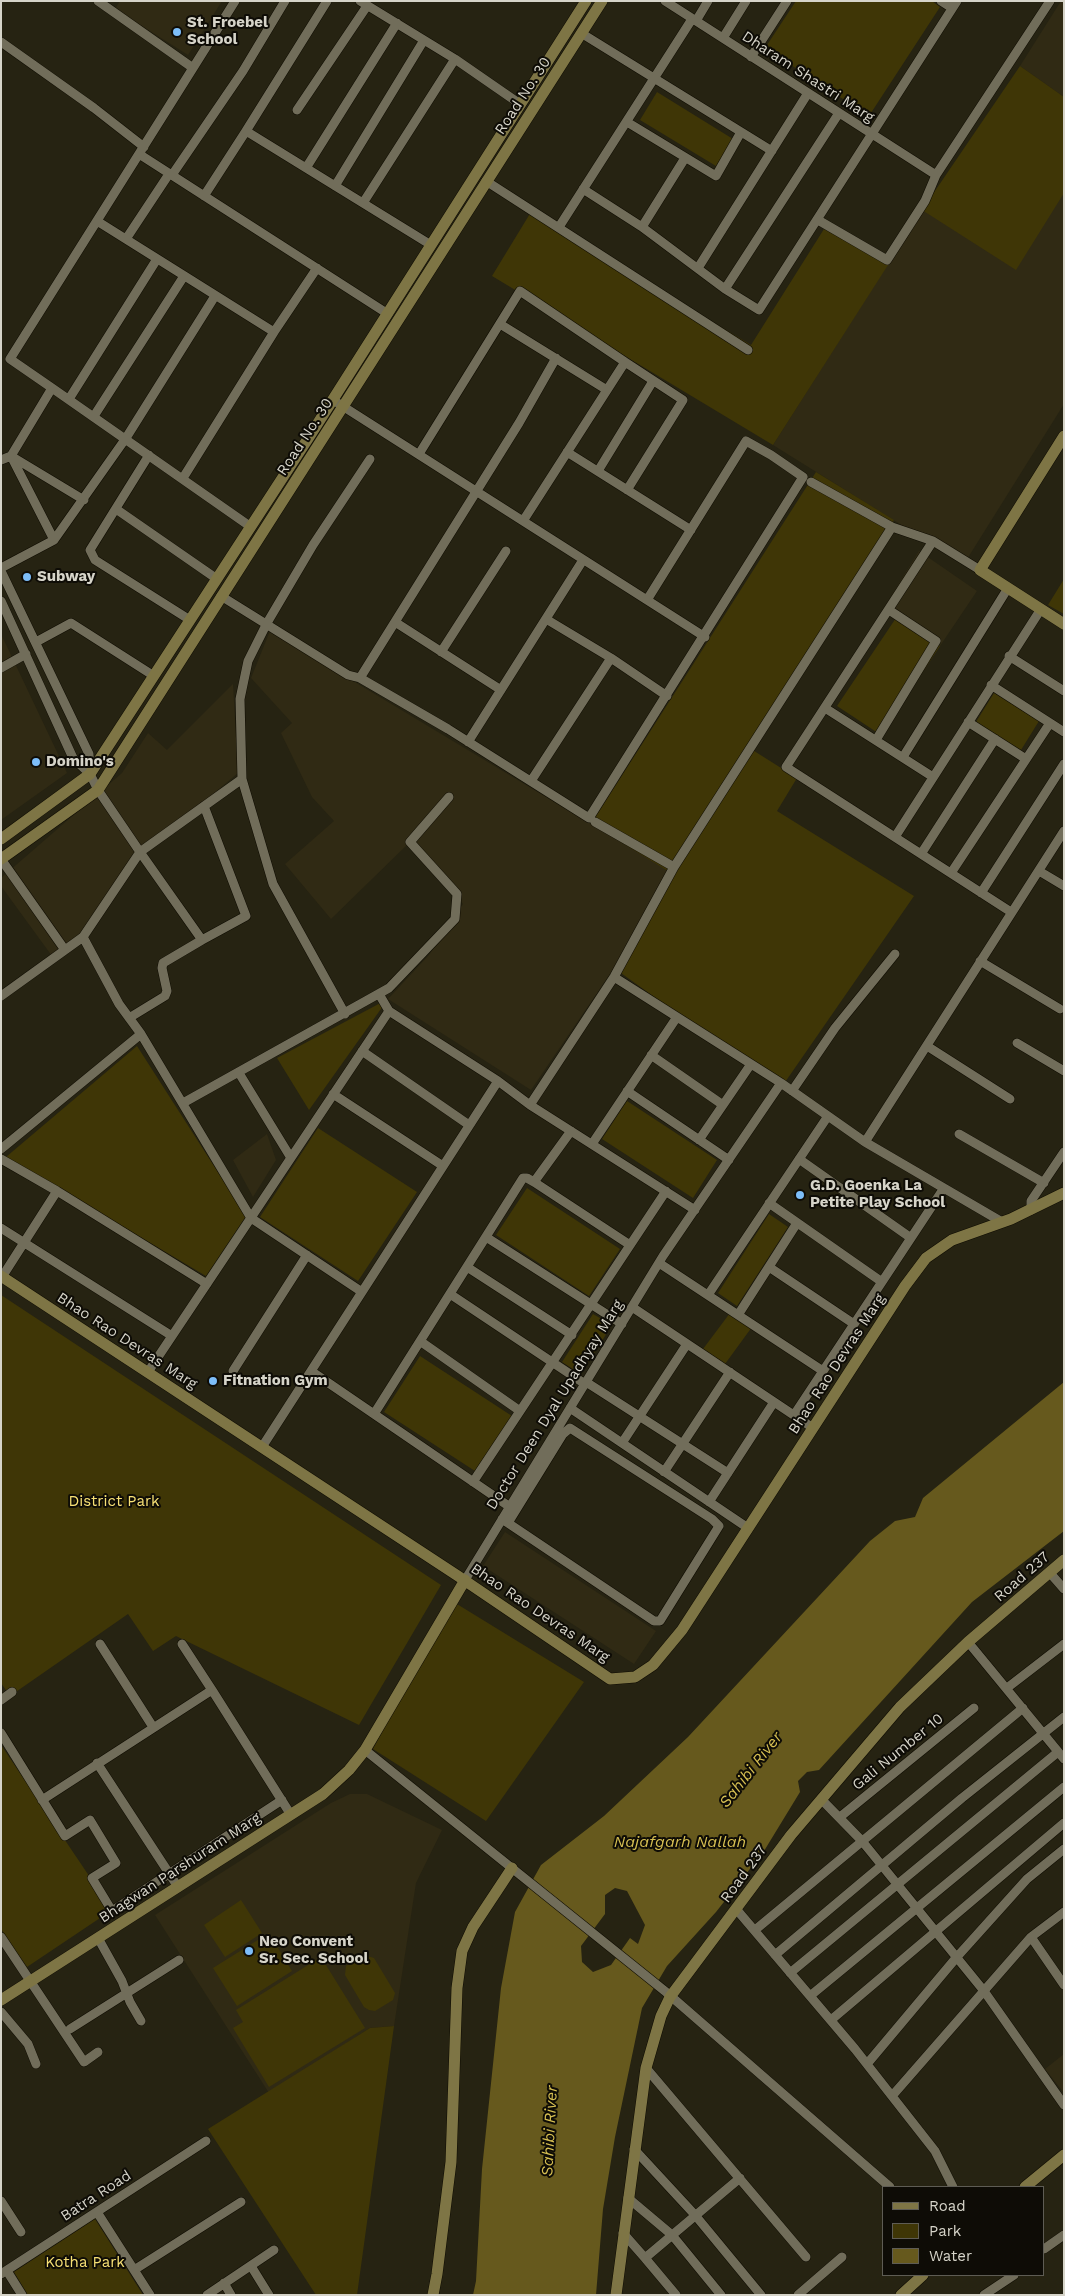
<!DOCTYPE html>
<html>
<head>
<meta charset="utf-8">
<style>
	body { margin:0 }
	#map { position:relative; width:1065px; height:2296px; overflow:hidden; background:#262312; font-family:"Work Sans",sans-serif }
	canvas { display:block }
	.frame { position:absolute; inset:0; border:2px solid #d6d4c9; pointer-events:none }
	.legend { position:absolute; left:882px; top:2186px; width:162px; height:90px; box-sizing:border-box; background:#0e0c06; border:1px solid #5e5c54; margin:0; padding:6px 9px; list-style:none; font-size:15px; color:#d6d4c9 }
	.legend li { display:flex; align-items:center; gap:10px; height:25px }
	.legend b { width:25px; border:1px solid #5e5c54 }
</style>
</head>
<body>
<div id="map">
<canvas width="1065" height="2296"></canvas>
<div class="frame"></div>
<ul class="legend">
<li><b style="height:6px;background:#7e7545"></b>Road</li>
<li><b style="height:14px;background:#3f3606"></b>Park</li>
<li><b style="height:14px;background:#66591d"></b>Water</li>
</ul>
</div>
<script>
const ctx = document.querySelector('canvas').getContext('2d');
ctx.lineJoin = 'round';
function fillPath(path, color) { ctx.fillStyle = color; ctx.fill(path, 'evenodd'); }
const poly = rows => new Path2D(rows.map(r => 'M' + r).join(''));
function trace(path, color, width, dash) { ctx.strokeStyle = color; ctx.lineWidth = width; ctx.lineCap = dash ? 'butt' : 'round'; ctx.setLineDash(dash || []); ctx.stroke(path); }
function drawText(font, color, halo, rows, align = 'center') {
  ctx.font = font + ' "Work Sans",sans-serif'; ctx.lineWidth = 4; ctx.setLineDash([]); ctx.textBaseline = 'middle'; ctx.strokeStyle = halo; ctx.fillStyle = color; for (const [text, x, y, turn = 0] of rows) {
    ctx.save(); ctx.translate(x, y); ctx.rotate((+turn || 0) * Math.PI / 180); ctx.textAlign = isNaN(turn) ? turn : align; if (halo) ctx.strokeText(text, 0, 0); ctx.fillText(text, 0, 0); ctx.restore();
  }
}
fillPath(poly([
	[120,1,222,1,188,55,115,9],
	[1061,1,1064,1,1064,97,1020,66],
	[1064,193,1064,404,964,564,773,445,922,210],
	[919,551,977,591,940,646,883,609],
	[270,631,674,874,614,968,531,1090,388,999,429,955,463,904,410,842,331,919,285,864,334,821,312,797,281,733,292,723,251,678],
	[1,634,67,773,1,820],
	[233,684,238,773,138,857,77,946,52,956,1,886,1,878,122,773,148,733,167,750],
	[267,1134,276,1160,253,1197,233,1160],
	[505,1532,656,1631,634,1664,483,1566],
	[350,1794,367,1794,442,1830,416,1883,394,2026,370,2028,269,2093,155,1915,331,1803],
	[1064,2054,1064,2093,1045,2069]
]), '#302a14');
fillPath(poly([
	[796,1,932,1,940,7,869,116,765,48],
	[1020,66,1064,97,1064,193,1016,270,922,210],
	[657,92,733,139,716,166,640,120],
	[531,212,751,345,824,229,888,265,773,445,492,276],
	[816,472,894,520,751,749,797,778,777,811,914,896,781,1088,614,968,673,874,591,824],
	[1064,579,1064,614,1048,605],
	[896,618,940,646,881,735,837,706],
	[994,693,1039,721,1021,750,976,722],
	[388,999,309,1110,277,1058],
	[137,1046,246,1216,206,1276,6,1157],
	[627,1101,717,1160,693,1198,602,1139],
	[318,1128,417,1192,358,1281,260,1217],
	[527,1188,620,1249,589,1296,496,1235],
	[769,1214,788,1227,737,1306,718,1293],
	[1,1295,441,1585,359,1725,176,1636,153,1651,128,1614,10,1696,1,1683],
	[730,1313,752,1327,725,1364,703,1349],
	[593,1314,612,1325,581,1374,562,1362],
	[420,1356,512,1416,475,1471,384,1412],
	[452,1601,584,1682,486,1821,373,1749],
	[1,1745,112,1910,27,1967,1,1929],
	[241,1900,262,1933,225,1957,204,1925],
	[269,1933,292,1971,237,2006,213,1968],
	[364,1955,374,1958,395,1993,393,2000,375,2011,369,2010,364,2007,345,1975,346,1966],
	[321,1957,365,2028,269,2087,233,2028,243,2022,236,2010],
	[394,2026,357,2295,316,2295,208,2129,370,2028],
	[95,2219,143,2295,28,2295,14,2272]
]), '#3f3606');
fillPath(poly([
	[1064,1382,1064,1531,972,1602,819,1770,807,1772,798,1781,800,1792,764,1851,716,1912,667,1966,642,2008,615,2137,603,2209,596,2295,473,2295,476,2281,482,2169,501,1988,515,1912,541,1865,604,1816,688,1737,870,1541,895,1521,915,1517,923,1498],
	[615,1888,627,1891,645,1925,638,1944,630,1938,611,1965,593,1972,582,1962,581,1946,605,1914,605,1895]
]), '#66591d');
const street = poly([
	[360,1,455,59,520,104],
	[665,1,936,175],
	[941,1,952,8],
	[696,21,708,1],
	[581,33,772,151],
	[723,38,746,1],
	[1,42,94,108,144,147],
	[751,57,787,1],
	[193,68,235,1],
	[297,110,367,6],
	[627,122,716,176,741,132],
	[246,131,327,1],
	[139,154,388,314],
	[306,168,397,23],
	[172,175,243,71,285,1],
	[486,181,748,350],
	[335,186,424,40],
	[583,189,642,227,725,289,759,310,957,1],
	[204,196,246,131,431,245],
	[363,203,455,59],
	[818,220,887,260,925,201,936,175,1050,1],
	[97,221,274,332],
	[559,227,692,19],
	[642,227,685,158],
	[126,239,169,174],
	[698,268,808,93],
	[725,289,839,113],
	[500,324,607,390],
	[625,362,683,400,627,490],
	[52,388,251,527],
	[69,399,157,259],
	[333,400,705,637],
	[94,416,184,276],
	[567,452,691,530],
	[419,454,520,291,625,362,523,521],
	[149,455,90,550,95,560,190,620],
	[11,456,54,540],
	[11,456,84,500],
	[1,460,11,456,52,388,10,359,193,68,98,1],
	[598,471,653,381],
	[183,478,274,332,317,268],
	[811,482,892,527,933,541,980,570],
	[116,509,217,579],
	[933,541,786,767,1011,912],
	[1,568,54,540,126,438,215,296],
	[1,571,89,754,90,774],
	[221,596,348,675,360,678,448,729,589,818,803,477,771,455,746,441,647,600],
	[1,601,73,758,90,774,98,790,140,852,202,940,163,963,162,968,167,991,165,996,129,1018],
	[546,619,611,658],
	[395,622,501,690],
	[36,642,71,623,154,676],
	[441,652,506,551],
	[1009,656,1064,691],
	[1,668,26,654],
	[360,678,519,423,556,358],
	[991,685,1064,732],
	[825,708,933,777],
	[968,722,1026,759],
	[876,740,936,641,889,610],
	[468,742,583,560],
	[903,757,1008,588],
	[531,781,611,658,667,696],
	[595,822,674,867],
	[895,837,1041,609],
	[921,854,995,739],
	[1,859,65,950],
	[1039,871,1064,886],
	[951,873,1050,723],
	[981,893,1064,764],
	[83,937,119,1004,141,1034,251,1218,362,1292],
	[202,940,246,916,204,806],
	[980,961,1060,1009],
	[614,977,781,1083,865,1142,1002,1222],
	[379,994,389,1011,498,1081,530,1105,695,1210],
	[1,996,83,937,140,852,242,779],
	[345,1014,273,884,242,779,240,699,248,661,267,623,313,545,370,459],
	[1017,1043,1064,1071],
	[927,1046,1010,1099],
	[362,1051,469,1125],
	[651,1055,723,1105],
	[239,1073,291,1158],
	[627,1091,729,1160],
	[792,1091,835,1028,895,954],
	[333,1094,443,1166],
	[183,1103,389,988,455,919,457,894,410,842,449,797],
	[530,1105,614,977,674,867,892,527],
	[959,1134,1044,1183],
	[699,1140,751,1064],
	[865,1142,1064,831],
	[592,1144,677,1017],
	[1,1149,141,1034],
	[1,1159,57,1191,207,1284],
	[799,1159,911,1238],
	[534,1182,571,1131],
	[769,1203,882,1282],
	[1031,1210,1031,1201,1064,1152],
	[1,1228,172,1336],
	[486,1237,622,1324],
	[659,1263,823,1371],
	[467,1267,572,1335],
	[769,1267,854,1324],
	[2,1277,57,1191],
	[450,1294,585,1384],
	[708,1295,828,1116],
	[632,1307,813,1428],
	[738,1315,797,1223],
	[420,1341,520,1411],
	[233,1371,307,1255],
	[311,1371,510,1507],
	[148,1372,389,1011],
	[586,1382,728,1473],
	[570,1408,748,1528],
	[374,1414,523,1178,527,1178,534,1182,630,1245],
	[794,1415,944,1188],
	[622,1443,687,1344],
	[262,1447,498,1081],
	[664,1472,730,1372],
	[473,1482,666,1191],
	[709,1502,774,1402],
	[502,1519,654,1621,660,1621,719,1526,712,1519,570,1428,563,1434,508,1523],
	[1050,1573,1064,1589],
	[465,1580,663,1256,781,1083],
	[968,1642,1064,1759],
	[100,1644,153,1727],
	[182,1644,212,1690],
	[1007,1688,1064,1644],
	[1,1700,12,1692],
	[1,1733,65,1836,90,1820,116,1863,92,1878,112,1911,282,1800],
	[365,1750,666,1992,890,2187],
	[97,1763,178,1887],
	[821,1799,862,1841,984,1991,1064,2105],
	[42,1800,212,1690,291,1815],
	[840,1817,974,1708],
	[737,1910,855,2049,935,2151,953,2187],
	[755,1930,1023,1708],
	[1,1937,84,2062,98,2052],
	[1031,1937,1064,1912],
	[98,1938,122,1981,130,2002,141,2021],
	[775,1955,962,1798,1064,1717],
	[790,1973,1058,1752],
	[810,1996,1064,1787],
	[1,2012,28,2044,36,2064],
	[831,2020,1064,1823],
	[70,2029,179,1960],
	[867,2064,956,1958,1027,1879,1064,1849],
	[646,2068,806,2257],
	[892,2096,1031,1937,1064,1985],
	[634,2149,695,2215,761,2295],
	[628,2198,672,2235,721,2295],
	[1,2201,21,2232],
	[97,2212,150,2295],
	[623,2233,645,2258,740,2178],
	[1044,2249,1064,2235],
	[645,2258,676,2295],
	[251,2266,269,2295],
	[134,2270,241,2202],
	[7,2271,22,2295],
	[1,2274,206,2141],
	[224,2283,231,2295],
	[207,2295,274,2250],
	[798,2295,842,2257],
	[984,2295,1014,2275]
]);
const secondary = poly([
	[1064,436,980,570,1064,624],
	[1,839,90,774,311,434,586,1],
	[1,859,98,790,602,1],
	[1,1276,458,1576,610,1679,635,1677,653,1665,682,1630,905,1286,926,1258,952,1240,1011,1219,1064,1193],
	[1,2000,323,1794,349,1770,365,1750,465,1580],
	[1025,2187,1064,2155],
	[433,2295,437,2274,451,2162,457,1988,462,1951,473,1927,512,1868],
	[616,2295,646,2068,661,2016,670,1997,791,1835,900,1707,968,1642,1064,1560],
	[901,2295,923,2275]
]);
trace(street, '#0f0c01', 10);
trace(secondary, '#0f0c01', 12);
trace(street, '#716d5a', 9);
trace(secondary, '#7e7545', 11);
for (const [x, y, r, color] of [
	[177,32,5,"#7dbef9"],
	[27,577,5,"#7dbef9"],
	[36,762,5,"#7dbef9"],
	[800,1195,5,"#7dbef9"],
	[213,1381,5,"#7dbef9"],
	[249,1951,5,"#7dbef9"]
]) { const dot = new Path2D(); dot.arc(x, y, r, 0, 2 * Math.PI); ctx.fillStyle = color; ctx.fill(dot); trace(dot, '#0e0c06', 2); }
drawText('bold 15px', '#d6d4c9', '#0e0c06', [
	["St. Froebel",187,23],
	["School",187,40],
	["Subway",37,577],
	["Domino's",46,762],
	["G.D. Goenka La",810,1186],
	["Petite Play School",810,1203],
	["Fitnation Gym",223,1381],
	["Neo Convent",259,1942],
	["Sr. Sec. School",259,1959]
], 'left');
drawText('15px', '#d6d4c9', '#0e0c06', [
	["Dharam Shastri Marg",808,77,33],
	["Road No. 30",523,96,-57],
	["Road No. 30",305,437,-57],
	["Bhao Rao Devras Marg",127,1341,33],
	["Bhao Rao Devras Marg",837,1364,-57],
	["Doctor Deen Dyal Upadhyay Marg",555,1405,-58],
	["Road 237",1022,1577,-41],
	["Bhao Rao Devras Marg",540,1613,34],
	["Gali Number 10",898,1752,-39],
	["Bhagwan Parshuram Marg",180,1868,-33],
	["Road 237",744,1874,-54],
	["Batra Road",96,2196,-33]
]);
drawText('15px', '#f8e175', '#0e0c06', [
	["District Park",114,1502],
	["Kotha Park",85,2263]
]);
drawText('italic 16px', '#d6bf52', '#0e0c06', [
	["Sahibi River",751,1770,-52],
	["Najafgarh Nallah",680,1842],
	["Sahibi River",550,2131,-87]
]);
</script>
</body>
</html>
